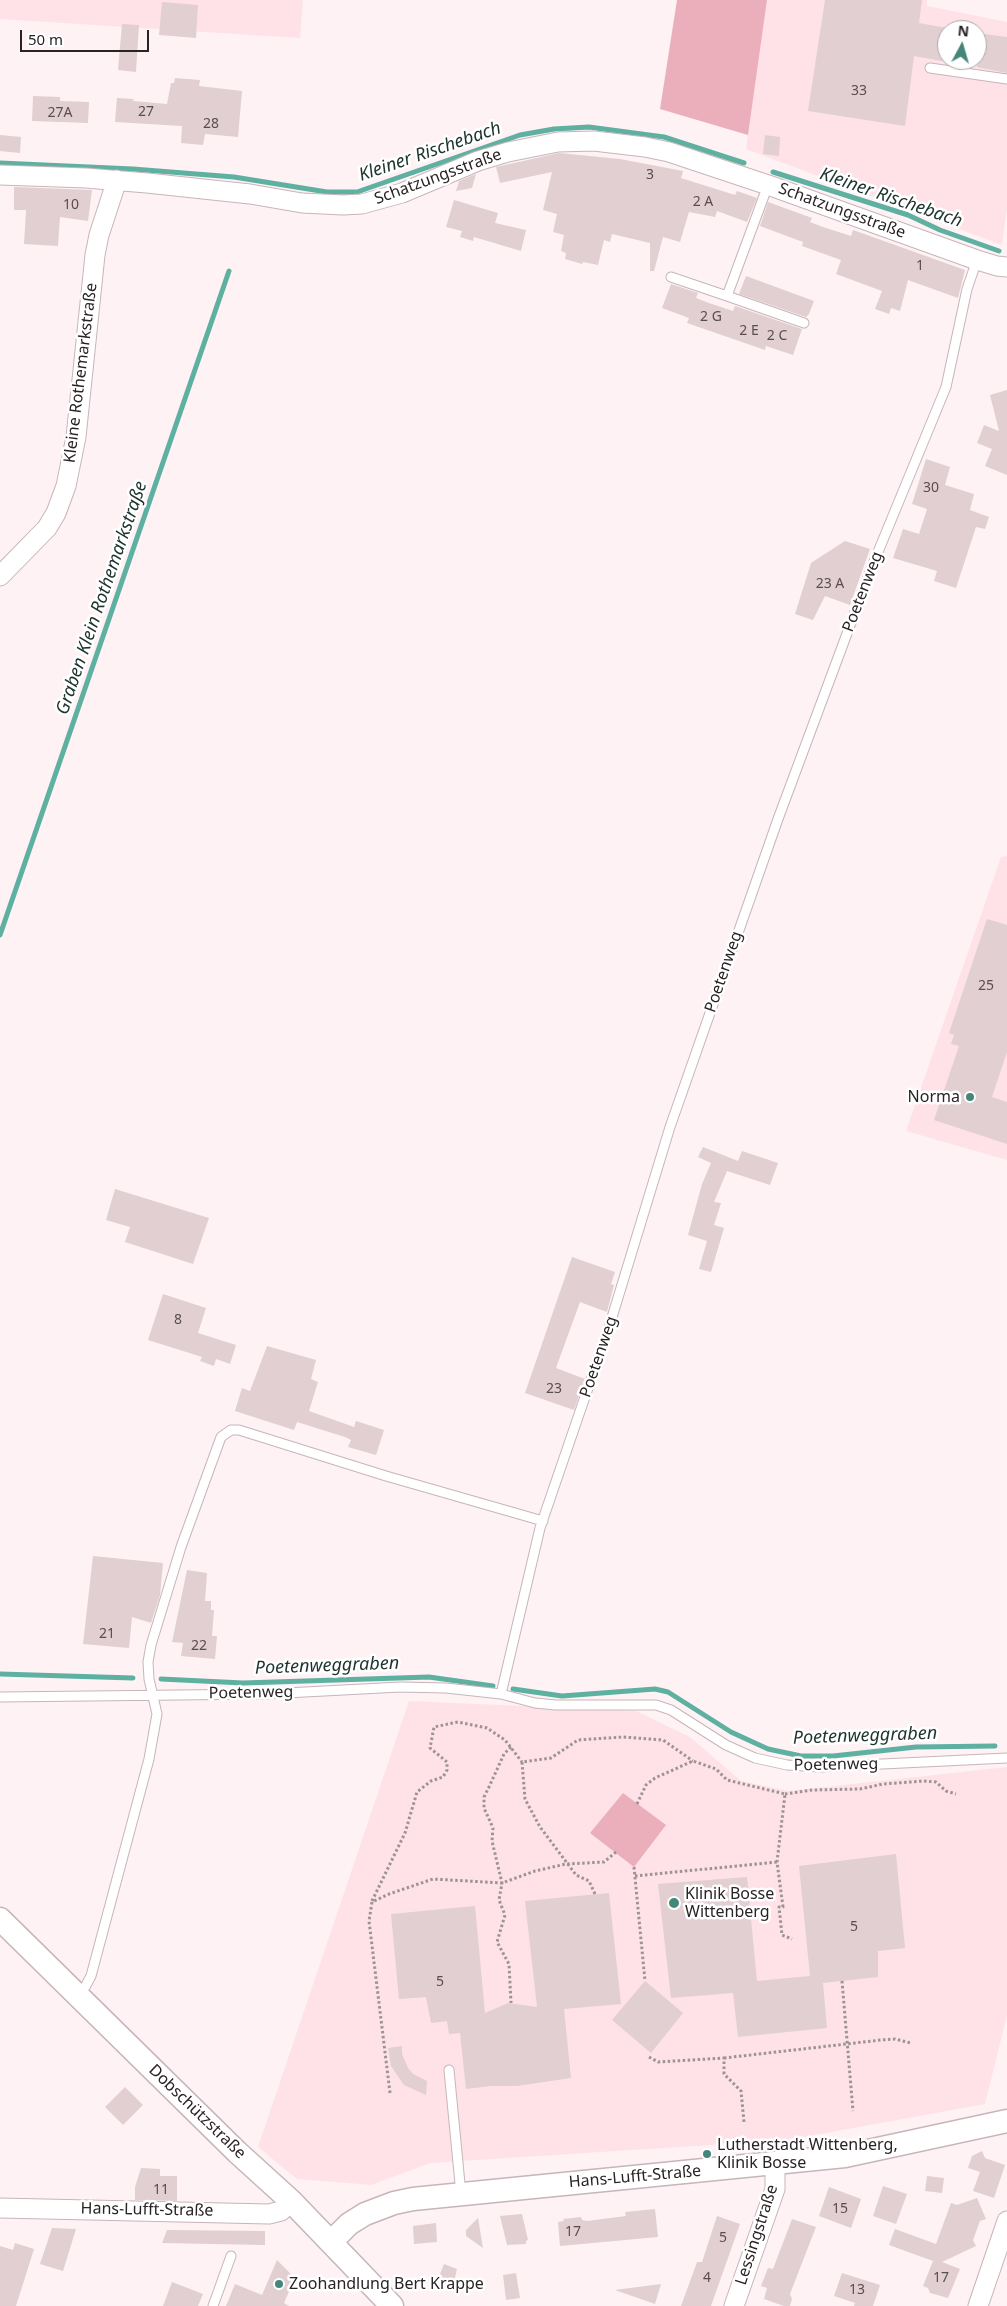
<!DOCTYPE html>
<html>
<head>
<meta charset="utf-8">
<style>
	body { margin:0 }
	#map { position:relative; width:1007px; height:2306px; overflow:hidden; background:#fef2f4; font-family:"Noto Sans",sans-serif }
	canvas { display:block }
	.north { position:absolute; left:937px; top:20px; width:50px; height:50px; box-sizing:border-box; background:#fff; border:1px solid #aaa7a8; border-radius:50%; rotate:6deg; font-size:14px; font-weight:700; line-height:20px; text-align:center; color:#2a2325 }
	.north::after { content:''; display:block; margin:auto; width:18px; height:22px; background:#44877a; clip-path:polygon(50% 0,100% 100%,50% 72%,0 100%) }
	.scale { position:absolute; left:20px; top:30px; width:129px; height:22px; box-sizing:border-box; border:2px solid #2a2325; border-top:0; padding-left:6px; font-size:15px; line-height:18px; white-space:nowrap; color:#2a2325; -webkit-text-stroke:4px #fff; paint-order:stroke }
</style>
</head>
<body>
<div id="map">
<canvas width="1007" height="2306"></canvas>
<div class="north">N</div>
<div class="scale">50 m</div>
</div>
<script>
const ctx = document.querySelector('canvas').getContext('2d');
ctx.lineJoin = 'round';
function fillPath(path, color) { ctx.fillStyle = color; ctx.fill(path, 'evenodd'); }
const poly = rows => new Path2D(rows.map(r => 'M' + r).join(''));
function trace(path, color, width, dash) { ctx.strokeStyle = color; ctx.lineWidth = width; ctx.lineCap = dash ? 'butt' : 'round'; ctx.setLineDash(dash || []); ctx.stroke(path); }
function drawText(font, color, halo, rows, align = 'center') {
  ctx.font = font + ' "Noto Sans",sans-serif'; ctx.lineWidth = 5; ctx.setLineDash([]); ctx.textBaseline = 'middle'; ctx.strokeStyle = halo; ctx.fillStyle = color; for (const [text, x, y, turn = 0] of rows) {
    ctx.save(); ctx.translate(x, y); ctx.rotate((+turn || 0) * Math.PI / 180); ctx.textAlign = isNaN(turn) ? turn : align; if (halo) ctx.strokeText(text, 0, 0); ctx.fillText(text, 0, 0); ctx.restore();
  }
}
fillPath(poly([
	[0,0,303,0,300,38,0,19],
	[767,0,927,0,927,6,1007,22,1007,209,1002,245,746,149],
	[947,30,977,30,977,60,947,60],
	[1007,856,1007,1160,906,1131,1001,857],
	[409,1701,636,1711,690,1737,741,1781,789,1791,1007,1767,1007,2015,985,2104,787,2140,430,2163,371,2185,297,2179,258,2147]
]), '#fee2e7');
fillPath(poly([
	[677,0,767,0,748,135,660,109],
	[623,1793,666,1825,634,1867,590,1833]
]), '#eaafbb');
trace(poly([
	[0,163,133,169,234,177,327,192,357,192,520,135,554,129,589,127,664,137,744,163],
	[773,172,908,215,940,230,999,251],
	[0,935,229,271],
	[0,1674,133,1678],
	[161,1679,243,1683,429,1677,493,1686],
	[513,1689,562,1696,655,1689,668,1692,731,1732,768,1749,801,1756,833,1756,916,1747,995,1746]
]), '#5eb0a1', 5);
fillPath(poly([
	[825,0,922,0,919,23,947,28,947,62,914,56,905,126,808,111],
	[162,2,198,5,196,38,159,35],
	[122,24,139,25,136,72,118,70],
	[977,33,1007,37,1007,73,977,67],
	[175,78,200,80,199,86,242,91,238,137,205,134,203,145,181,143,182,126,115,122,117,98,134,99,133,101,167,104,171,83,174,83],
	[33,96,60,97,60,101,89,102,88,123,32,121],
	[0,135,21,137,20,153,0,151],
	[765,135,780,137,779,156,763,154],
	[559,153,620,159,683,171,681,178,735,195,737,191,757,198,747,222,717,211,715,217,689,212,680,242,663,237,654,271,650,271,650,243,612,234,610,242,604,240,598,265,583,262,582,264,565,259,566,253,561,251,564,235,553,232,557,214,543,210,552,172,500,183,496,167],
	[476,174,472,188,456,191,459,181],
	[14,187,92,190,88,221,60,217,58,246,24,244,26,210,14,210],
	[454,200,498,213,495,223,526,230,521,251,474,237,473,241,460,237,462,231,446,227],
	[768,202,812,218,810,222,823,227,851,236,853,230,965,270,958,298,908,280,900,311,891,308,889,314,875,309,882,291,836,274,841,260,802,246,803,242,760,226],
	[746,276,814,301,809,314,806,317,739,294],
	[671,284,698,293,696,298,709,303,733,311,735,306,802,329,793,355,766,346,765,350,687,323,689,318,662,308],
	[1007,390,1007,475,985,466,992,449,977,443,984,425,999,431,990,395],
	[926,459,950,467,945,485,974,494,970,510,989,517,985,529,976,527,956,588,934,581,937,571,893,558,903,529,919,534,927,509,912,504],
	[845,541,870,549,850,605,825,596,813,620,795,614,811,563],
	[987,919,1007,925,1007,1052,992,1097,1007,1102,1007,1144,934,1120,959,1046,951,1044,954,1035,949,1033],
	[703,1147,738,1161,742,1151,778,1163,770,1185,727,1171,714,1202,721,1203,714,1225,724,1228,711,1272,699,1269,707,1241,688,1235,702,1184,711,1163,698,1157],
	[115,1189,209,1218,193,1264,125,1242,130,1227,106,1220],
	[572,1257,615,1272,611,1284,614,1285,607,1312,580,1302,556,1368,585,1379,574,1410,525,1393],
	[163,1294,206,1308,198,1333,236,1345,230,1364,216,1359,214,1366,200,1361,202,1357,148,1340],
	[267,1346,316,1360,311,1379,318,1382,309,1411,354,1427,356,1421,384,1430,376,1455,348,1447,351,1440,345,1437,297,1422,294,1430,235,1411,242,1388,250,1391],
	[93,1556,163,1563,160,1595,151,1623,132,1617,129,1648,83,1644],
	[187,1570,207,1573,205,1601,211,1601,211,1610,214,1610,212,1636,217,1636,215,1659,181,1656,183,1643,172,1642],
	[896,1854,905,1948,878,1951,878,1977,823,1983,827,2028,738,2037,733,1993,671,1998,658,1884,747,1877,757,1981,810,1976,799,1866],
	[609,1893,621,2004,564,2009,571,2078,517,2086,491,2086,466,2089,460,2033,449,2034,447,2021,431,2023,426,1997,399,1999,391,1914,475,1906,485,2013,508,2003,537,2007,525,1901],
	[645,1981,683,2013,651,2053,612,2020],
	[402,2046,402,2054,408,2068,413,2074,427,2081,426,2095,404,2085,391,2066,388,2048],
	[125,2087,143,2105,123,2125,105,2107],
	[982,2151,985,2158,1005,2165,994,2198,973,2191,980,2172,968,2168,972,2156],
	[141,2168,160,2169,160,2176,177,2176,177,2201,135,2200,135,2187],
	[927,2176,944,2178,942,2193,925,2191],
	[883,2186,907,2194,896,2224,873,2216],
	[829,2187,861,2199,851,2228,819,2216],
	[977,2198,986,2219,980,2221,973,2240,976,2246,942,2262,960,2269,948,2298,930,2293,928,2288,923,2286,933,2261,889,2245,895,2229,936,2244,951,2203,957,2205],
	[655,2209,658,2237,560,2246,558,2222,564,2221,563,2219,581,2217,582,2220,587,2221,626,2216,625,2212],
	[522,2214,528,2240,526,2241,526,2244,507,2245,500,2216],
	[717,2216,740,2224,711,2306,681,2306,697,2262,702,2262],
	[478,2218,483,2248,466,2236,466,2230],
	[792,2219,816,2227,790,2294,792,2299,790,2306,784,2306,764,2299,767,2288,761,2286,768,2268,773,2269],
	[436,2223,437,2242,414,2244,413,2226],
	[52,2228,76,2229,63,2271,40,2264],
	[167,2230,265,2231,265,2245,162,2243],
	[15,2243,34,2249,16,2306,0,2306,0,2246,13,2250],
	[277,2260,295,2278,284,2303,289,2306,226,2306,235,2284,262,2295],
	[444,2264,457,2269,453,2286,437,2282],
	[516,2273,520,2298,506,2300,503,2275],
	[842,2273,880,2285,873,2306,854,2306,855,2303,834,2296],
	[172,2282,203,2294,198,2306,163,2306],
	[661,2284,655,2304,615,2290]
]), '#e1cfd2');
const service = poly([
	[930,68,1007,79],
	[768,185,727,296,804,323],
	[977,260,967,289,946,387,871,569,778,819,670,1127,610,1324,540,1528,501,1694,535,1703,556,1705,656,1705,671,1710,726,1745,755,1758,787,1765,820,1767,1007,1758],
	[671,277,727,296],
	[0,1697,267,1694,400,1687,446,1688,501,1694],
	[77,1995,85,1987,91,1976,149,1759,157,1714,149,1679,148,1662,151,1645,181,1547,221,1437,231,1430,239,1430,386,1476,543,1521],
	[449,2070,461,2194],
	[213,2306,231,2256]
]);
const minor = poly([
	[0,175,86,178,147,183,250,194,302,203,343,205,362,204,402,193,478,161,508,152,558,142,594,141,645,147,669,152,768,185,977,260,997,266,1007,267],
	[0,576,47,528,56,513,66,486,76,437,95,255,99,235,117,180],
	[0,2208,269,2214,281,2211,291,2201],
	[734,2306,775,2189,775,2164],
	[978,2306,1007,2221]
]);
const tertiary = poly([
	[0,1919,237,2152,291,2201,392,2306],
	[331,2242,349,2224,365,2214,394,2203,413,2199,845,2156,1007,2121]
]);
trace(service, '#c7b5b9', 11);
trace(minor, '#c7b5b9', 21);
trace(tertiary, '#c7b5b9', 25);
trace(poly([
	[511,1747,504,1754,489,1787,484,1797,484,1808,493,1828,492,1841,502,1883,499,1900,505,1915,497,1942,509,1964,511,2003],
	[785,1794,812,1790,860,1789,883,1784,924,1781,936,1782,946,1791,956,1794],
	[637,1804,646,1785,655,1778,693,1761,716,1769,727,1780,785,1794,777,1862,783,1907,779,1907,782,1935,792,1939],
	[634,1867,645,1981],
	[635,1876,777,1862],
	[595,1894,589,1881,576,1875,540,1827,525,1799,522,1762,551,1758,578,1740,623,1737,663,1740,693,1761],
	[372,1901,405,1833,417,1792,431,1781,443,1777,447,1770,447,1762,430,1748,434,1727,458,1722,487,1728,505,1740,522,1762],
	[842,1981,853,2111],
	[649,2057,658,2062,724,2058,724,2074,741,2091,744,2122],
	[724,2058,881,2040,895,2039,911,2043],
	[390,2093,369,1921,372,1902,389,1894,433,1879,502,1883,535,1871,566,1864,604,1862,616,1852]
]), '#9d9395', 3, [2.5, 2.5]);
trace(service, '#fff', 9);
trace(minor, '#fff', 19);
trace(tertiary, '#fff', 22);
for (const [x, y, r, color] of [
	[970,1097,5,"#44877a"],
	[674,1903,6,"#44877a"],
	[707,2154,5,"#44877a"],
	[279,2284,5,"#44877a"]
]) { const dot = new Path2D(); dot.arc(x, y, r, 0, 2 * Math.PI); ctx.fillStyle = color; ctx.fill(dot); trace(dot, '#fff', 2); }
drawText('14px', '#584e50', null, [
	["33",859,91],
	["27",146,112],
	["27A",60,113],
	["28",211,124],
	["3",650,175],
	["2 A",703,202],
	["10",71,205],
	["1",920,266],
	["2 G",711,317],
	["2 E",749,331],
	["2 C",777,336],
	["30",931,488],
	["23 A",830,584],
	["25",986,986],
	["8",178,1320],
	["23",554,1389],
	["21",107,1634],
	["22",199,1646],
	["5",854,1927],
	["5",440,1982],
	["11",161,2190],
	["15",840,2209],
	["17",573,2232],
	["5",723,2238],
	["4",707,2278],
	["17",941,2278],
	["13",857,2290]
]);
drawText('16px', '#2a2325', '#fff', [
	["Schatzungsstraße",438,177,-20],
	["Schatzungsstraße",842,211,20],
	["Kleine Rothemarkstraße",81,373,-83],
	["Poetenweg",863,592,-69],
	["Poetenweg",724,972,-71],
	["Poetenweg",599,1357,-71],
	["Poetenweg",251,1693,-1],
	["Poetenweg",836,1765,-1],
	["Dobschützstraße",197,2112,44],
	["Hans-Lufft-Straße",635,2177,-5],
	["Hans-Lufft-Straße",147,2210,1],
	["Lessingstraße",757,2235,-72]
]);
drawText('16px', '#2a2325', '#fff', [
	["Norma",960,1097,"right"],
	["Klinik Bosse",685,1894],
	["Wittenberg",685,1912],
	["Lutherstadt Wittenberg,",717,2145],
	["Klinik Bosse",717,2163],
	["Zoohandlung Bert Krappe",289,2284]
], 'left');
drawText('italic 18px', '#1d332e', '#fff', [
	["Kleiner Rischebach",430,152,-19],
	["Kleiner Rischebach",891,198,19],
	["Graben Klein Rothemarkstraße",102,598,-71],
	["Poetenweggraben",327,1666,-2],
	["Poetenweggraben",865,1736,-2]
]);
</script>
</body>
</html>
